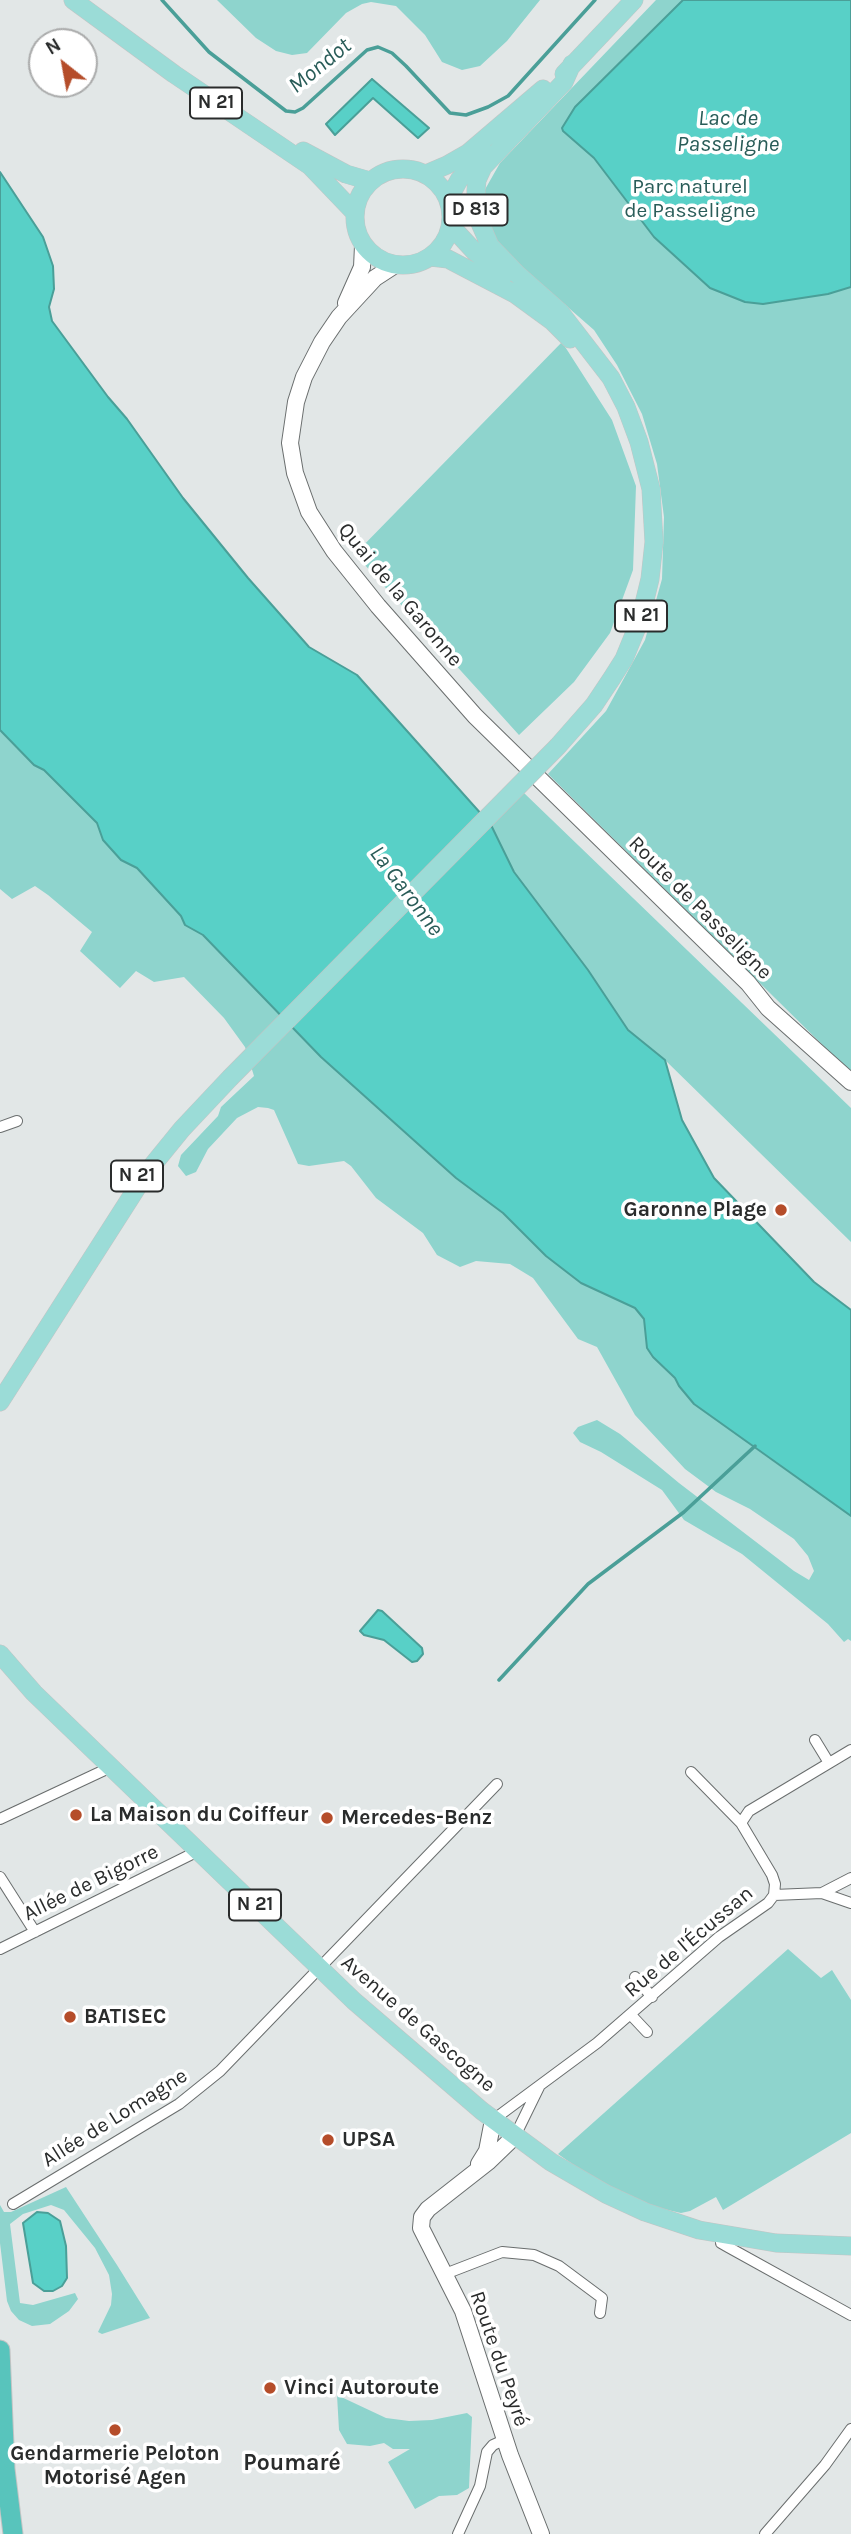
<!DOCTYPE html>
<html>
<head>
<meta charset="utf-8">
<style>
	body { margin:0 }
	#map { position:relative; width:851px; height:2534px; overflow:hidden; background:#e2e7e7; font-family:Karla,sans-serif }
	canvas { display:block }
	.north { position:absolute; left:28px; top:28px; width:70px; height:70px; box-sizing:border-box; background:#fff; border:2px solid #aaabab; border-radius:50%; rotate:329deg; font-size:19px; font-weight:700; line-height:28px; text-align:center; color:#2a2c2c }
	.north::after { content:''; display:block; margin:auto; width:24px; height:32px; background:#b54d2a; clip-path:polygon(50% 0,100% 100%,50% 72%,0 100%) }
</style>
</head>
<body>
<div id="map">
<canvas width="851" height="2534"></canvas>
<div class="north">N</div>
</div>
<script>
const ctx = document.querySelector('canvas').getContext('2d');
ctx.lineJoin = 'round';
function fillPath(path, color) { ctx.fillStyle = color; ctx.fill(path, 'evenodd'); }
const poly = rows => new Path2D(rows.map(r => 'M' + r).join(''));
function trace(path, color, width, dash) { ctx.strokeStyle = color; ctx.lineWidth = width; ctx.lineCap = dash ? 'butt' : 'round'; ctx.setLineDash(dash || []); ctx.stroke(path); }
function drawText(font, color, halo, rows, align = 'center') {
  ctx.font = font + ' Karla,sans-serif'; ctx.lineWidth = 7; ctx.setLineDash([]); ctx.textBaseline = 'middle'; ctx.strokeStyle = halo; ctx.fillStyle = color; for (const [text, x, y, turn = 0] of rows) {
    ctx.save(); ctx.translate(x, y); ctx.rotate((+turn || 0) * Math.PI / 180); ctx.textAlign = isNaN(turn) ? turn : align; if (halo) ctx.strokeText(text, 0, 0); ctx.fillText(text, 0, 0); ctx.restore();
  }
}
fillPath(poly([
	[217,0,540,0,507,41,480,66,462,70,442,62,425,35,396,6,371,2,362,4,346,13,307,53,292,55,276,51,256,38],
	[656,0,851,0,851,1073,548,774,606,711,645,640,662,579,664,517,657,464,642,414,617,365,594,330,501,249,483,224,483,193,500,163],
	[562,342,612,420,636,486,633,570,610,633,574,682,519,735,355,554],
	[0,730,34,765,44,770,97,823,103,840,121,860,137,868,181,916,185,925,203,935,321,1057,456,1178,503,1213,546,1256,581,1283,635,1308,644,1319,647,1348,675,1378,679,1386,753,1447,851,1516,851,1641,848,1639,844,1642,828,1624,742,1554,684,1520,662,1490,601,1452,580,1442,573,1433,578,1427,597,1420,620,1434,679,1483,794,1571,809,1580,814,1571,808,1556,794,1539,750,1509,716,1492,685,1469,635,1415,597,1347,578,1339,533,1278,510,1264,476,1261,460,1267,437,1255,423,1233,376,1198,351,1166,344,1161,309,1166,298,1164,274,1110,268,1108,258,1107,237,1118,208,1149,196,1172,186,1176,178,1166,181,1155,218,1116,221,1107,254,1076,245,1047,224,1018,184,977,154,982,136,971,120,988,80,951,92,932,48,895,35,886,12,899,0,889],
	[524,793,851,1108,851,1242,665,1060,628,1030,588,970,514,872,491,825],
	[788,1949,821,1978,832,1970,851,2000,851,2133,723,2210,716,2197,690,2211,681,2213,650,2206,611,2188,585,2173,558,2154],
	[66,2187,117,2265,150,2318,102,2334,98,2332,111,2305,112,2294,109,2275,95,2248,64,2210,51,2205,23,2214,10,2224,20,2303,33,2305,75,2293,78,2299,69,2311,50,2324,32,2326,19,2320,11,2311,7,2301,0,2243,0,2205,4,2212,11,2212],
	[337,2395,386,2418,409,2421,432,2420,467,2413,472,2417,469,2488,457,2495,439,2496,415,2509,388,2462,410,2449,393,2449,384,2443,370,2446,347,2444,339,2430]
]), '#8ed4cd');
const water = poly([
	[683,0,851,0,851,287,828,294,763,304,745,302,710,288,654,237,594,158,563,131,562,128,575,107,683,0],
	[372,79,429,128,418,138,373,98,335,135,326,124,372,79],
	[0,172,43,237,53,266,54,289,49,307,52,321,108,397,127,419,183,498,248,578,309,647,357,675,491,825,514,872,588,970,628,1030,665,1060,682,1120,714,1178,814,1282,851,1310,851,1516,694,1404,679,1386,675,1378,653,1357,647,1348,644,1319,635,1308,581,1283,546,1256,503,1213,456,1178,321,1057,203,935,185,925,181,916,137,868,121,860,103,840,97,823,44,770,34,765,0,730,0,172],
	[378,1610,382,1611,422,1648,423,1654,417,1661,412,1662,384,1640,364,1635,360,1631,378,1610],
	[37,2212,48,2213,60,2221,66,2246,67,2278,62,2286,53,2291,44,2291,33,2283,23,2223,37,2212]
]);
fillPath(water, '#58d0c7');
trace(water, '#4a9f98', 2);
trace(poly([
	[162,0,209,52,286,111,295,112,303,108,367,50,378,47,392,53,406,66,450,113,466,115,488,107,508,96,595,0],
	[499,1680,588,1584,684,1512,755,1446]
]), '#4a9f98', 3.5);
const street = poly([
	[0,1127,17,1121],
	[815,1740,829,1763],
	[0,1819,111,1767],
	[741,1823,749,1811,851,1750],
	[0,1877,35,1932],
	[822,1893,851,1878],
	[774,1895,822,1893,851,1903],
	[0,1949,198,1851],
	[635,1977,652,1997],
	[631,2015,647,2032],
	[493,2120,597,2043,719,1937,768,1903,774,1895,775,1884,772,1875,741,1823,691,1772],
	[515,2136,539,2087],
	[13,2204,179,2104,220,2071,497,1784],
	[721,2235,721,2243,728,2247,851,2315],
	[445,2274,502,2252,534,2255,559,2266,602,2298,600,2313],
	[458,2534,480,2486,487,2452,493,2445,504,2440],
	[765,2534,825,2465,851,2429]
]);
const secondary = poly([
	[395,265,375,278,339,317,322,342,304,377,296,402,290,443,295,473,309,512,334,551,378,606,475,716,748,983,768,1008,851,1082],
	[346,303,362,267,363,246],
	[515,2136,488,2162,428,2209,422,2217,421,2228,463,2311,510,2455,541,2534],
	[479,2164,487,2151,493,2120]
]);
const primary = poly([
	[73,0,174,74,310,166,354,212],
	[564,74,634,0],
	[303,151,346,174,370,181],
	'355 217a48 48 0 1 1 96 0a48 48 0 1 1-96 0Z',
	[426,174,447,165,468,153,543,89],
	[448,200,459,180,484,152],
	[451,226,474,251,505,274],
	[431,257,448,259,515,294,552,321,570,339],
	[558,746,594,705,612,678,624,659,640,620,650,579,654,542,651,489,639,442,626,407,611,378,560,312,517,274,490,246,476,214,476,190,477,180,483,167,564,82,572,64],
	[0,1402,147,1172,182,1129,230,1078],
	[0,1654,34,1693,354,2001,482,2111,551,2162,606,2194,645,2212,699,2230,776,2243,851,2246]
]);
const highway = poly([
	[0,2350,5,2469,13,2534]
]);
trace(street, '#6a6e6e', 12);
trace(secondary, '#6a6e6e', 18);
trace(primary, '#c3c4c4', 19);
trace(highway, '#c3c4c4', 21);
trace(street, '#fff', 10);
trace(secondary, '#fff', 16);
trace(primary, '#9bdcd7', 18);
trace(highway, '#58c4bc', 19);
const primaryBridge = poly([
	[230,1078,558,746]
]);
trace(primaryBridge, '#c3c4c4', 19, []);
trace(primaryBridge, '#9bdcd7', 18);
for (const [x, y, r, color] of [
	[781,1210,7,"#b54d2a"],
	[76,1815,7,"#b54d2a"],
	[327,1818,7,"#b54d2a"],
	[70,2017,7,"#b54d2a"],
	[328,2140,7,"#b54d2a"],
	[270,2388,7,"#b54d2a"],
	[115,2430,7,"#b54d2a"]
]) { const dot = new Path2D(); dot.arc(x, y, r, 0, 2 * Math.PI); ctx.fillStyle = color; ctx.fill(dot); trace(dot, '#fff', 2.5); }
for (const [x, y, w] of [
	[216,103,52],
	[476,210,63],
	[641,616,52],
	[137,1176,52],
	[255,1905,52]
]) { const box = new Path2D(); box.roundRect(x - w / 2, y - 15.5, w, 31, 5); ctx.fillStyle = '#fff'; ctx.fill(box); trace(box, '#2a2c2c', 2); }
drawText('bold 19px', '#2a2c2c', null, [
	["N 21",216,103],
	["D 813",476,210],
	["N 21",641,616],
	["N 21",137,1176],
	["N 21",255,1905]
]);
drawText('21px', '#2a5d59', '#fff', [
	["Parc naturel",690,187],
	["de Passeligne",690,211]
]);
drawText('21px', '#2a2c2c', '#fff', [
	["Quai de la Garonne",400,595,50],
	["Route de Passeligne",700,908,45],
	["Allée de Bigorre",91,1883,-26],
	["Rue de l'Écussan",689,1942,-40],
	["Avenue de Gascogne",418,2024,41],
	["Allée de Lomagne",115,2118,-32],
	["Route du Peyré",499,2359,71]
]);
drawText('bold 21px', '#2a2c2c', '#fff', [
	["Garonne Plage",767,1210,"right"],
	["La Maison du Coiffeur",90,1815],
	["Mercedes-Benz",341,1818],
	["BATISEC",84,2017],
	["UPSA",342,2140],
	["Vinci Autoroute",284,2388],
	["Gendarmerie Peloton",115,2454,"center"],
	["Motorisé Agen",115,2478,"center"]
], 'left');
drawText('italic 23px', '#295c58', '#fff', [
	["Mondot",320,66,-39],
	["Lac de",728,118],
	["Passeligne",728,144],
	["La Garonne",406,891,53]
]);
drawText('bold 23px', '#2a2c2c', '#fff', [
	["Poumaré",292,2463]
]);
</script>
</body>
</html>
